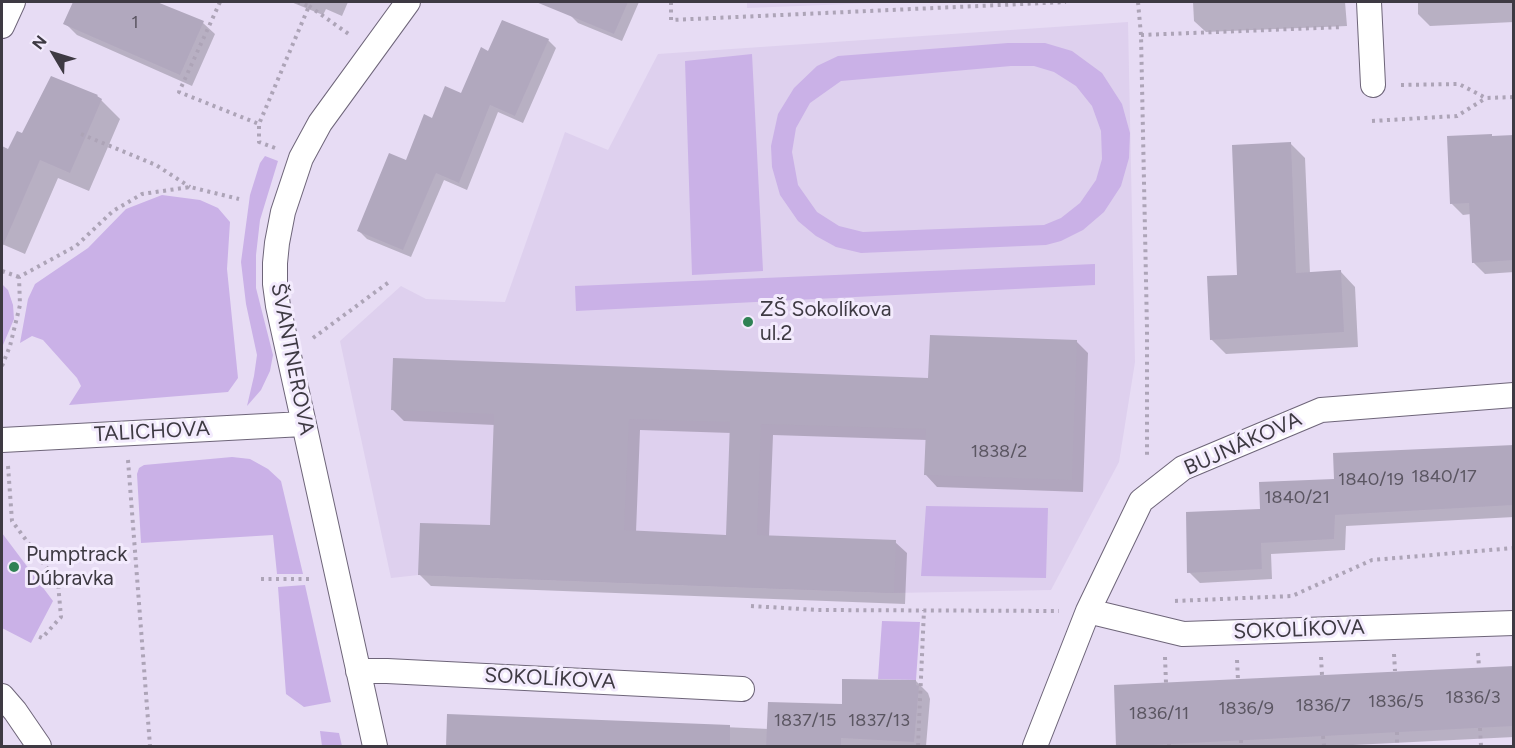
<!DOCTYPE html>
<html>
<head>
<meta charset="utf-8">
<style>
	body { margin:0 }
	#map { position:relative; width:1515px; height:748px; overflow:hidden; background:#e7dcf4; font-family:Figtree,sans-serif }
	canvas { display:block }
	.frame { position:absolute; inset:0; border:3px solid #3e3a43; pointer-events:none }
	.north { position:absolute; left:24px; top:24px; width:60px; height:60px; -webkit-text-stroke:4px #f3ebfd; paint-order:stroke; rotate:308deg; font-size:16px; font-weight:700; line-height:24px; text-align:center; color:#3e3a43 }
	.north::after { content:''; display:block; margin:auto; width:21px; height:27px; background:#3e3a43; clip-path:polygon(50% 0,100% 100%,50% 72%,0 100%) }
</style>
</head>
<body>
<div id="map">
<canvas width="1515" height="748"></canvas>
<div class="frame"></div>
<div class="north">N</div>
</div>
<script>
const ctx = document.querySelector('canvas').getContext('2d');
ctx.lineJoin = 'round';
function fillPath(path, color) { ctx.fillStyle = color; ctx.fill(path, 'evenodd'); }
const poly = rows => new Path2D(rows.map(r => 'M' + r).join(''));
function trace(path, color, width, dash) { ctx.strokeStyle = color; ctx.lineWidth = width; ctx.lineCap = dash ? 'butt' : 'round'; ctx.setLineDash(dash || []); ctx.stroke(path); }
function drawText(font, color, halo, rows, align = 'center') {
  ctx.font = font + ' Figtree,sans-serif'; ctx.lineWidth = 6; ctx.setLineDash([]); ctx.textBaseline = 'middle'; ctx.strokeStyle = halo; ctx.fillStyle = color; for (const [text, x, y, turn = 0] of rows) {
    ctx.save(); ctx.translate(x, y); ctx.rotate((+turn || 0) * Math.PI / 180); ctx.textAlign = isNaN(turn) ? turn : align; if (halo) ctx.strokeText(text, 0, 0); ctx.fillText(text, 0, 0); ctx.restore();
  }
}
fillPath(poly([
	[747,2,901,2,747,8],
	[1128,22,1135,362,1119,462,1051,590,894,593,418,575,391,578,340,341,401,286,426,299,505,302,565,132,608,150,658,54]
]), '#ded0ee');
fillPath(poly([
	[1008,43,1045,43,1072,51,1102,73,1122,104,1130,133,1129,158,1121,186,1104,212,1083,230,1061,241,1046,245,861,253,836,247,816,236,798,221,780,195,772,167,771,146,778,114,794,88,817,66,838,56],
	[1011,66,1034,66,1054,72,1076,86,1092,106,1101,131,1102,159,1096,180,1080,203,1061,218,1044,225,863,232,839,226,817,212,798,185,792,152,796,128,810,103,841,81],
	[752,54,763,271,692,275,685,61],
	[265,156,278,161,260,220,256,255,256,288,273,355,270,371,261,390,247,406,254,376,257,355,246,304,241,262,250,195,260,163],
	[162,195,200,200,218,208,230,222,227,269,238,378,228,392,69,405,81,386,77,378,43,340,32,336,20,343,28,299,35,284,88,248,126,209],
	[1095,264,1095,285,576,311,575,286],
	[2,284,8,290,13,305,14,319,3,345,2,344],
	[232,457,250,459,268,469,281,481,303,574,277,574,273,535,141,543,137,474,139,468,144,465],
	[926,506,1048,508,1046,578,921,576],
	[2,533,53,601,31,643,2,628],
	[305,585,331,702,304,707,286,694,278,587],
	[882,621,920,622,916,680,878,679],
	[320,731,339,733,342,746,322,746]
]), '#cab1e7');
fillPath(poly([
	[75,2,153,2,203,23,215,34,192,86,77,35,65,23],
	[291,2,348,2,342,16,326,9,323,15],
	[575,2,639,2,622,41,578,23,570,15],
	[1193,2,1345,2,1347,26,1206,32,1194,21],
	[1418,2,1514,2,1514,22,1430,26,1418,14],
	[548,40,556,48,523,123,498,112,467,190,444,180,411,257,367,239,359,231,407,162,432,120,462,95,489,53],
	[97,96,120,119,89,191,58,178,25,254,2,244,2,147,9,151,23,135],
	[1492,136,1494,137,1514,136,1514,272,1485,274,1473,262,1471,214,1463,215,1451,203],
	[1290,143,1305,158,1310,274,1341,272,1355,287,1358,347,1226,354,1211,339,1238,277],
	[1076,341,1088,353,1083,492,937,487,926,475,927,440,773,435,769,537,895,542,907,553,905,604,431,586,419,574,491,526,495,425,404,421,392,409,929,380],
	[640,430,731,433,728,536,636,532],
	[1514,446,1514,517,1346,526,1345,550,1271,554,1272,579,1200,583,1189,572,1262,510,1335,480],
	[1514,667,1514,737,1333,746,1118,746],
	[916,681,928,693,930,699,926,746,448,746,449,715,769,729]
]), '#0003');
fillPath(poly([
	[73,2,157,2,204,21,180,75,63,24],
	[536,2,628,2,614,34],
	[502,20,549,39,515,116,490,105,459,183,436,173,403,250,357,231,389,153,406,160,424,114,432,118,445,86,461,93,481,47,488,51],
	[51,76,98,95,97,96,102,99,70,173,40,160,2,248,2,146,8,149,17,131,22,133],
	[1492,134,1492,136,1514,135,1514,260,1472,263,1469,203,1450,204,1447,136],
	[1291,142,1296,273,1341,270,1344,332,1210,340,1207,276,1237,275,1232,145],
	[930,335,1077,340,1072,480,924,475,926,429,761,424,757,535,896,540,894,593,418,575,420,523,490,525,494,414,391,410,393,358,928,378],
	[629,419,730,422,726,535,624,530],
	[1514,445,1514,505,1335,515,1334,539,1261,543,1262,569,1187,573,1186,512,1260,509,1259,482,1334,479,1333,453],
	[1514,666,1514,726,1116,747,1114,685],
	[842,679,916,680,916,685,919,686,914,742,841,738,841,747,766,747,768,702,842,704],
	[447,714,730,725,730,747,446,747]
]), '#b1a8be');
const minor = poly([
	[1369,2,1373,85],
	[2,26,13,2],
	[2,440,303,424],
	[1088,611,1183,634,1514,623],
	[358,671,387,671,742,689],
	[2,696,15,711,39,746],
	[375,746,278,306,275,284,275,263,277,243,283,212,301,158,320,123,408,2],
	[1035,746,1088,611,1141,501,1183,468,1321,410,1514,395]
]);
trace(minor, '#6e6579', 26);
trace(poly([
	[220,2,179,92,259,124],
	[671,2,671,20,1066,2],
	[1138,2,1141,35,1147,329,1147,457],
	[309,6,350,35],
	[1141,35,1343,27],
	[1401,85,1459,84,1486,98,1514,97],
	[1372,121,1457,116,1486,98],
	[81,134,156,165,190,187],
	[275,148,259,142,259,124,309,6,298,2],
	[2,271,19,277],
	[313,338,389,282],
	[2,366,10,346,20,305,19,277,76,246,113,211,142,194,190,187,239,199],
	[128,460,150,746],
	[8,466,12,521,58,583,61,617,42,638,35,635],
	[261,579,312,579],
	[1175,601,1292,596,1372,560,1514,548],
	[751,606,818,610,1059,611],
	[1478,653,1479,667],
	[1394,654,1395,671],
	[1165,657,1166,683],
	[1321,657,1322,675],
	[1237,660,1238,680],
	[1480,728,1481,746],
	[1397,732,1397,746],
	[1323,736,1324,746],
	[1241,740,1241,746],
	[1169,744,1169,746],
	[918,746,924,610]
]), '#ada4b7', 4, [3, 4.5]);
trace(minor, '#fff', 24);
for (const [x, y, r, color] of [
	[748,322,6,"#2f8254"],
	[14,567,6,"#2f8254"]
]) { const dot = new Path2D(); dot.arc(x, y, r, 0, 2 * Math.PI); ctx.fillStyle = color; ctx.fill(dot); trace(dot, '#f3ebfd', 2); }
drawText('18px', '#5b5662', null, [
	["1",135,23],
	["1838/2",999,452],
	["1840/17",1444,477],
	["1840/19",1371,480],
	["1840/21",1297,498],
	["1836/3",1473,698],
	["1836/5",1396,702],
	["1836/7",1323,706],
	["1836/9",1246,709],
	["1836/11",1159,714],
	["1837/15",805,721],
	["1837/13",879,721]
]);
drawText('21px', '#3e3a43', '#f3ebfd', [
	["ZŠ Sokolíkova",760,310],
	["ul.2",760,334],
	["Pumptrack",26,555],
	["Dúbravka",26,579]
], 'left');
drawText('21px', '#3e3a43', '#f3ebfd', [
	["ŠVANTNEROVA",292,359,79],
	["TALICHOVA",152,432,-3],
	["BUJNÁKOVA",1243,444,-24],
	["SOKOLÍKOVA",1299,630,-2],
	["SOKOLÍKOVA",550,679,3]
]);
</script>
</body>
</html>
